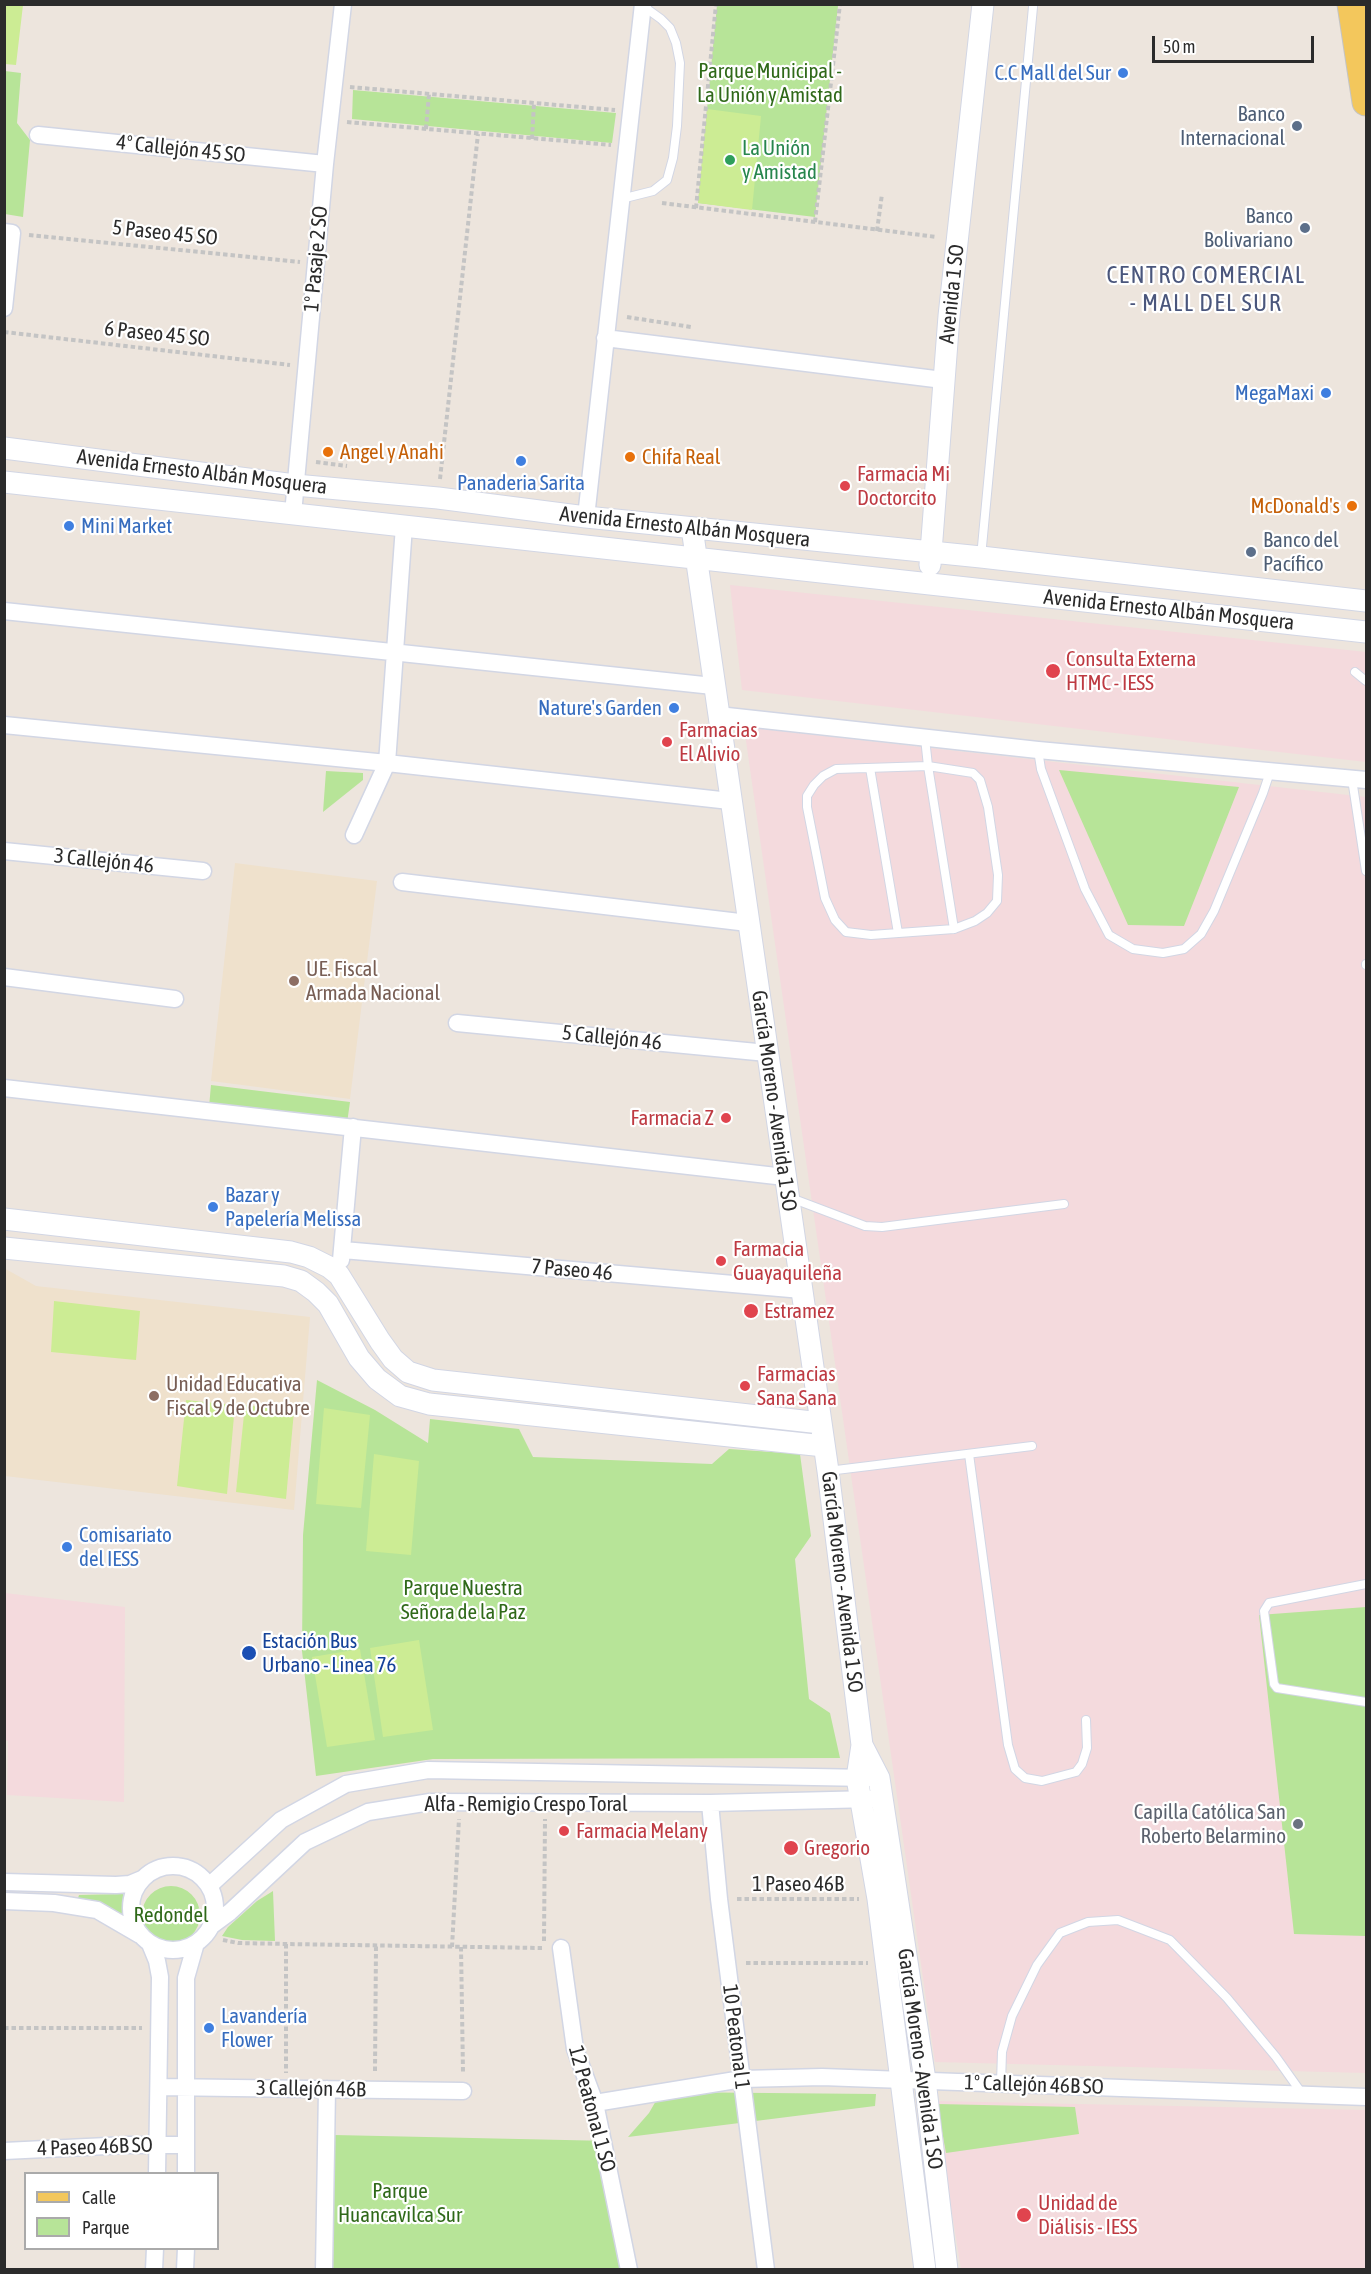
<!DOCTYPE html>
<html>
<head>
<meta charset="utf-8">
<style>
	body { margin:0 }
	#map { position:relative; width:1371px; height:2274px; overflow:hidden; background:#ede5dd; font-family:"Asap Condensed",sans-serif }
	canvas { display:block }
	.frame { position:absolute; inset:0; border:6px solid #2b2b2b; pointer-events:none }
	.legend { position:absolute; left:24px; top:2172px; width:195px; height:78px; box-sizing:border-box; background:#fff; border:2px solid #aaa; margin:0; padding:8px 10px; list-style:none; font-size:18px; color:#2b2b2b }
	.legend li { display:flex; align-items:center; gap:12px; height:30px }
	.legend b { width:30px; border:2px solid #aaa }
	.scale { position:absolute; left:1152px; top:36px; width:162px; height:27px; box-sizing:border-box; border:3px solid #2b2b2b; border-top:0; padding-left:8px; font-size:18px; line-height:21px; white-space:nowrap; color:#2b2b2b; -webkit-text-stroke:4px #fff; paint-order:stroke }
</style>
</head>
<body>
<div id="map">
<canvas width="1371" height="2274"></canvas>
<div class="frame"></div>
<ul class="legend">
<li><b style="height:8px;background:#f3c75c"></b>Calle</li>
<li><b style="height:16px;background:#b7e498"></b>Parque</li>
</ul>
<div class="scale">50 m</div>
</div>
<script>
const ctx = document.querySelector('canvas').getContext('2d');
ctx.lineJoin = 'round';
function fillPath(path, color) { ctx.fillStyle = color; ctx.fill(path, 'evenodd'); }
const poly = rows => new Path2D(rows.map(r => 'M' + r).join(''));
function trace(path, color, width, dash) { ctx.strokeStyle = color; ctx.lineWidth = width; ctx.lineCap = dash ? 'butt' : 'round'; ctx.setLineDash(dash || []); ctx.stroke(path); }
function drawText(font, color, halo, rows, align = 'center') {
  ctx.font = font + ' "Asap Condensed",sans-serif'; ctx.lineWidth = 4.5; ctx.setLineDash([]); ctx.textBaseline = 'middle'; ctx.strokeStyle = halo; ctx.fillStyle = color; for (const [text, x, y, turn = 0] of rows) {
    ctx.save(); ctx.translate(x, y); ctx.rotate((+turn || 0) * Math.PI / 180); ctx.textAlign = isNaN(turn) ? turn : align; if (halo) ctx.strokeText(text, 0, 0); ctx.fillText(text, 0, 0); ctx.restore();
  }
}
fillPath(poly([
	[235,863,377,881,350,1099,211,1081],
	[4,1268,36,1286,310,1317,294,1510,5,1476]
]), '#efe1cc');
fillPath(poly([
	[730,585,1366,652,1366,762,742,690],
	[744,727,1366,797,1366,2073,935,2062],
	[5,1593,125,1607,124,1802,7,1795,8,1741,4,1740],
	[934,2101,1366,2110,1366,2269,961,2269]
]), '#f4dadd');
fillPath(poly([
	[828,4,838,6,815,217,698,203,717,5],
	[5,71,21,73,17,123,30,140,23,217,5,214],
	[353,90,616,113,612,143,352,119],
	[1059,770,1239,787,1184,926,1128,925],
	[326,771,363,773,363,780,323,812],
	[211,1085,350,1102,347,1123,209,1107],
	[317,1380,375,1410,428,1443,430,1419,519,1429,533,1457,712,1464,729,1449,800,1454,811,1536,795,1559,809,1699,830,1713,840,1758,433,1759,316,1776,302,1651,303,1535],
	[1366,1607,1366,1936,1294,1934,1259,1615],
	'142 1915a29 29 0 1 1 58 0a29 29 0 1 1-58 0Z',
	[273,1891,275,1941,242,1940,222,1936,228,1927,257,1901],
	[123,1894,123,1919,78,1898,79,1895],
	[661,2092,876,2094,875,2106,628,2137,649,2113],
	[937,2104,1075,2107,1079,2134,946,2153],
	[334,2135,611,2141,622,2269,333,2270]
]), '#b7e498');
fillPath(poly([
	[4,5,23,5,16,65,5,64],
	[707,109,761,116,752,210,698,203],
	[54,1301,140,1311,136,1360,51,1352],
	[186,1400,235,1405,227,1494,177,1486],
	[245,1405,294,1411,286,1499,236,1492],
	[324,1408,370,1415,361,1508,316,1504],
	[374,1454,419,1461,411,1555,366,1551],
	[419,1640,433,1730,383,1737,370,1648],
	[360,1649,375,1740,327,1747,312,1657]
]), '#ccec94');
const service = poly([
	[621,199,653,191,667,180,673,158,677,126,680,63,676,43,670,28,661,19,643,6],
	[981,557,1033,7],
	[1355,672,1366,681],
	[925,738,928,766,954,929,871,935,846,932,835,920,825,898,807,807,807,796,814,785,823,776,836,769,928,766,973,773,980,780,988,807,998,875,997,901,987,913,975,921,954,929],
	[1038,750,1041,769,1085,889,1109,935,1133,949,1163,953,1184,949,1201,934,1214,911,1263,793,1270,772],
	[870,768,898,933],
	[1352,779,1366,871],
	[1366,965,1366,964],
	[791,1198,865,1226,882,1227,1064,1204],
	[969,1454,1008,1745,1015,1769,1025,1778,1042,1781,1076,1772,1082,1764,1087,1748,1086,1720],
	[828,1471,1032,1446],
	[1366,1584,1269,1603,1264,1611,1274,1684,1277,1688,1366,1702],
	[1001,2083,1002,2052,1012,2016,1037,1965,1060,1933,1088,1922,1118,1920,1170,1940,1227,1998,1276,2057,1303,2095]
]);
const minor = poly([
	[38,135,325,164],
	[4,232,12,233,4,308],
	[605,338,943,380],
	[293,514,325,164,343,4],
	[586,517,643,4],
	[4,611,713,686],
	[718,715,1038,750,1366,780],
	[4,725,387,763,730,801],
	[354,835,387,763,404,526],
	[4,851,203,871],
	[402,882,748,923],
	[4,977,175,999],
	[457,1023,767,1053],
	[4,1088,785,1177],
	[343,1250,802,1290],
	[341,1260,353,1127],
	[710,1803,719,1899,766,2270],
	'131 1908a42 42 0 1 1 84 0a42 42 0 1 1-84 0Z',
	[4,1882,116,1885,130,1884,142,1879],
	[209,1886,281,1820,346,1784,428,1770,869,1778],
	[4,1901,54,1903,97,1910,140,1935],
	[211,1926,230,1912,305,1842,368,1812,430,1802,710,1803,872,1799],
	[150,1944,157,1961,160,1977,157,2174],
	[561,1948,575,2049,595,2103,629,2270],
	[159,2087,463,2091],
	[595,2103,742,2079,822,2077,1366,2097],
	[4,2151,128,2145,186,2145],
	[186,2174,186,1978,196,1943],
	[154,2270,155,2248],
	[185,2270,186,2248],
	[324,2270,327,2089]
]);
const tertiary = poly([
	[4,448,295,485,438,498,586,517,981,557,1366,601],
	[4,482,1366,632],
	[692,528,828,1471,862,1745,857,1778,878,1899,925,2270],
	[930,565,949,316,983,4],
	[4,1219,291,1252,309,1257,329,1267,339,1275,380,1341,393,1359,408,1372,433,1380,821,1423],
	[4,1248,284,1276,301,1281,316,1292,328,1304,359,1358,377,1379,400,1396,429,1404,824,1446],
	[862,1745,879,1778,925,2080,947,2270]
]);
const primary = poly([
	[1351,4,1366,102]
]);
trace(service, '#d2d6e4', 10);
trace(minor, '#d2d6e4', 19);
trace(tertiary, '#d2d6e4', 23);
trace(primary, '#c4c4c4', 29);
trace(poly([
	[350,87,615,110],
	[347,122,611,145],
	[426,129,429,94],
	[532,139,534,103],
	[662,203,937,237],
	[696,208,716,4],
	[815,222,840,4],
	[877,231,882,194],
	[29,235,300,262],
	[627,317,691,327],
	[4,332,290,365],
	[316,462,347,466],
	[440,479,478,134],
	[737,1899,859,1899],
	[223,1940,238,1943,286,1944,542,1948],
	[544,1941,545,1819],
	[286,1944,286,2073],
	[452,1947,459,1819],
	[461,1947,463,2072],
	[746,1963,868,1963],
	[4,2028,142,2028],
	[375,2071,376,1945]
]), '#c4c4c4', 4, [4.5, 3]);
trace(service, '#fff', 8);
trace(minor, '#fff', 16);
trace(tertiary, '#fff', 21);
trace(primary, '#f3c75c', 27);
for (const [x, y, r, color] of [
	[1123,73,6,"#3f7fe0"],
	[1297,126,6,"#5c6f8a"],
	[730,160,6,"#2e9e5b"],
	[1305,228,6,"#5c6f8a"],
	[1326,393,6,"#3f7fe0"],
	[328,452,6,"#e8710a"],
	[630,457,6,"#e8710a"],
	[521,461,6,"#3f7fe0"],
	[845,486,6,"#e0444e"],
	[1352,506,6,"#e8710a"],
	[69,526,6,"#3f7fe0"],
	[1251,552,6,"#5c6f8a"],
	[1053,671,8,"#e0444e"],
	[674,708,6,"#3f7fe0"],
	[667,742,6,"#e0444e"],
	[294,981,6,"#8d6e63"],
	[726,1118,6,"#e0444e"],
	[213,1207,6,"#3f7fe0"],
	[721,1261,6,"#e0444e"],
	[751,1311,8,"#e0444e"],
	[745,1386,6,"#e0444e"],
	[154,1396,6,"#8d6e63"],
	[67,1547,6,"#3f7fe0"],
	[249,1653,8,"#1a4fb4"],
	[1298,1824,6,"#6b7280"],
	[564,1831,6,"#e0444e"],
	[791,1848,8,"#e0444e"],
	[209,2028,6,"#3f7fe0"],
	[1024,2215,8,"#e0444e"]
]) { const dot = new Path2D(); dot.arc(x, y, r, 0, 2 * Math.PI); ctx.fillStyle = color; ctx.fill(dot); trace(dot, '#fff', 2); }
drawText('21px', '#2f6919', '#fff', [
	["Parque Municipal -",770,71],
	["La Unión y Amistad",770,95],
	["Parque Nuestra",463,1588],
	["Señora de la Paz",463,1612],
	["Redondel",171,1915],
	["Parque",400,2191],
	["Huancavilca Sur",400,2215]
]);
drawText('21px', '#366cbe', '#fff', [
	["C.C Mall del Sur",1111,73,"right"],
	["MegaMaxi",1314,393,"right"],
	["Panaderia Sarita",521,483,"center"],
	["Mini Market",81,526],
	["Nature's Garden",662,708,"right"],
	["Bazar y",225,1195],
	["Papelería Melissa",225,1219],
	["Comisariato",79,1535],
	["del IESS",79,1559],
	["Lavandería",221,2016],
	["Flower",221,2040]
], 'left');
drawText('21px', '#4e5e75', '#fff', [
	["Banco",1285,114],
	["Internacional",1285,138],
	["Banco",1293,216],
	["Bolivariano",1293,240],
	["Banco del",1263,540,"left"],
	["Pacífico",1263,564,"left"]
], 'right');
drawText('21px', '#27864d', '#fff', [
	["La Unión",742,148],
	["y Amistad",742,172]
], 'left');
drawText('21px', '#2b2b2b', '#fff', [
	["4° Callejón 45 SO",181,149,6],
	["5 Paseo 45 SO",165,233,6],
	["1° Pasaje 2 SO",316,259,-85],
	["Avenida 1 SO",952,294,-84],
	["6 Paseo 45 SO",157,334,6],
	["Avenida Ernesto Albán Mosquera",202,472,7],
	["Avenida Ernesto Albán Mosquera",685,527,6],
	["Avenida Ernesto Albán Mosquera",1169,610,6],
	["3 Callejón 46",104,861,6],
	["5 Callejón 46",612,1038,6],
	["García Moreno - Avenida 1 SO",774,1101,82],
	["7 Paseo 46",572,1270,5],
	["García Moreno - Avenida 1 SO",842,1582,83],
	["Alfa - Remigio Crespo Toral",526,1804],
	["1 Paseo 46B",798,1884],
	["10 Peatonal 1",736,2037,83],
	["García Moreno - Avenida 1 SO",920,2059,82],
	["1° Callejón 46B SO",1034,2085,2],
	["3 Callejón 46B",311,2089,1],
	["12 Peatonal 1 SO",592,2109,75],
	["4 Paseo 46B SO",95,2147,-2]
]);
drawText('21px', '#c56008', '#fff', [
	["Angel y Anahi",340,452],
	["Chifa Real",642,457],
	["McDonald's",1340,506,"right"]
], 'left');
drawText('21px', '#be3a42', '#fff', [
	["Farmacia Mi",857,474],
	["Doctorcito",857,498],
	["Consulta Externa",1066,659],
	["HTMC - IESS",1066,683],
	["Farmacias",679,730],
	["El Alivio",679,754],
	["Farmacia Z",714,1118,"right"],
	["Farmacia",733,1249],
	["Guayaquileña",733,1273],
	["Estramez",764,1311],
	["Farmacias",757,1374],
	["Sana Sana",757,1398],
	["Farmacia Melany",576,1831],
	["Gregorio",804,1848],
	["Unidad de",1038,2203],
	["Diálisis - IESS",1038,2227]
], 'left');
drawText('21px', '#785e54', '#fff', [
	["UE. Fiscal",306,969],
	["Armada Nacional",306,993],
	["Unidad Educativa",166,1384],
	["Fiscal 9 de Octubre",166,1408]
], 'left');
drawText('21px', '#164399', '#fff', [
	["Estación Bus",262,1641],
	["Urbano - Linea 76",262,1665]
], 'left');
drawText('21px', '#5b616d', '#fff', [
	["Capilla Católica San",1286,1812],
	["Roberto Belarmino",1286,1836]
], 'right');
ctx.letterSpacing = '1.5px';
drawText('24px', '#4a567c', '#fff', [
	["CENTRO COMERCIAL",1206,275],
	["- MALL DEL SUR",1206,303]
]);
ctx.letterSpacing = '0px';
</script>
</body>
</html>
